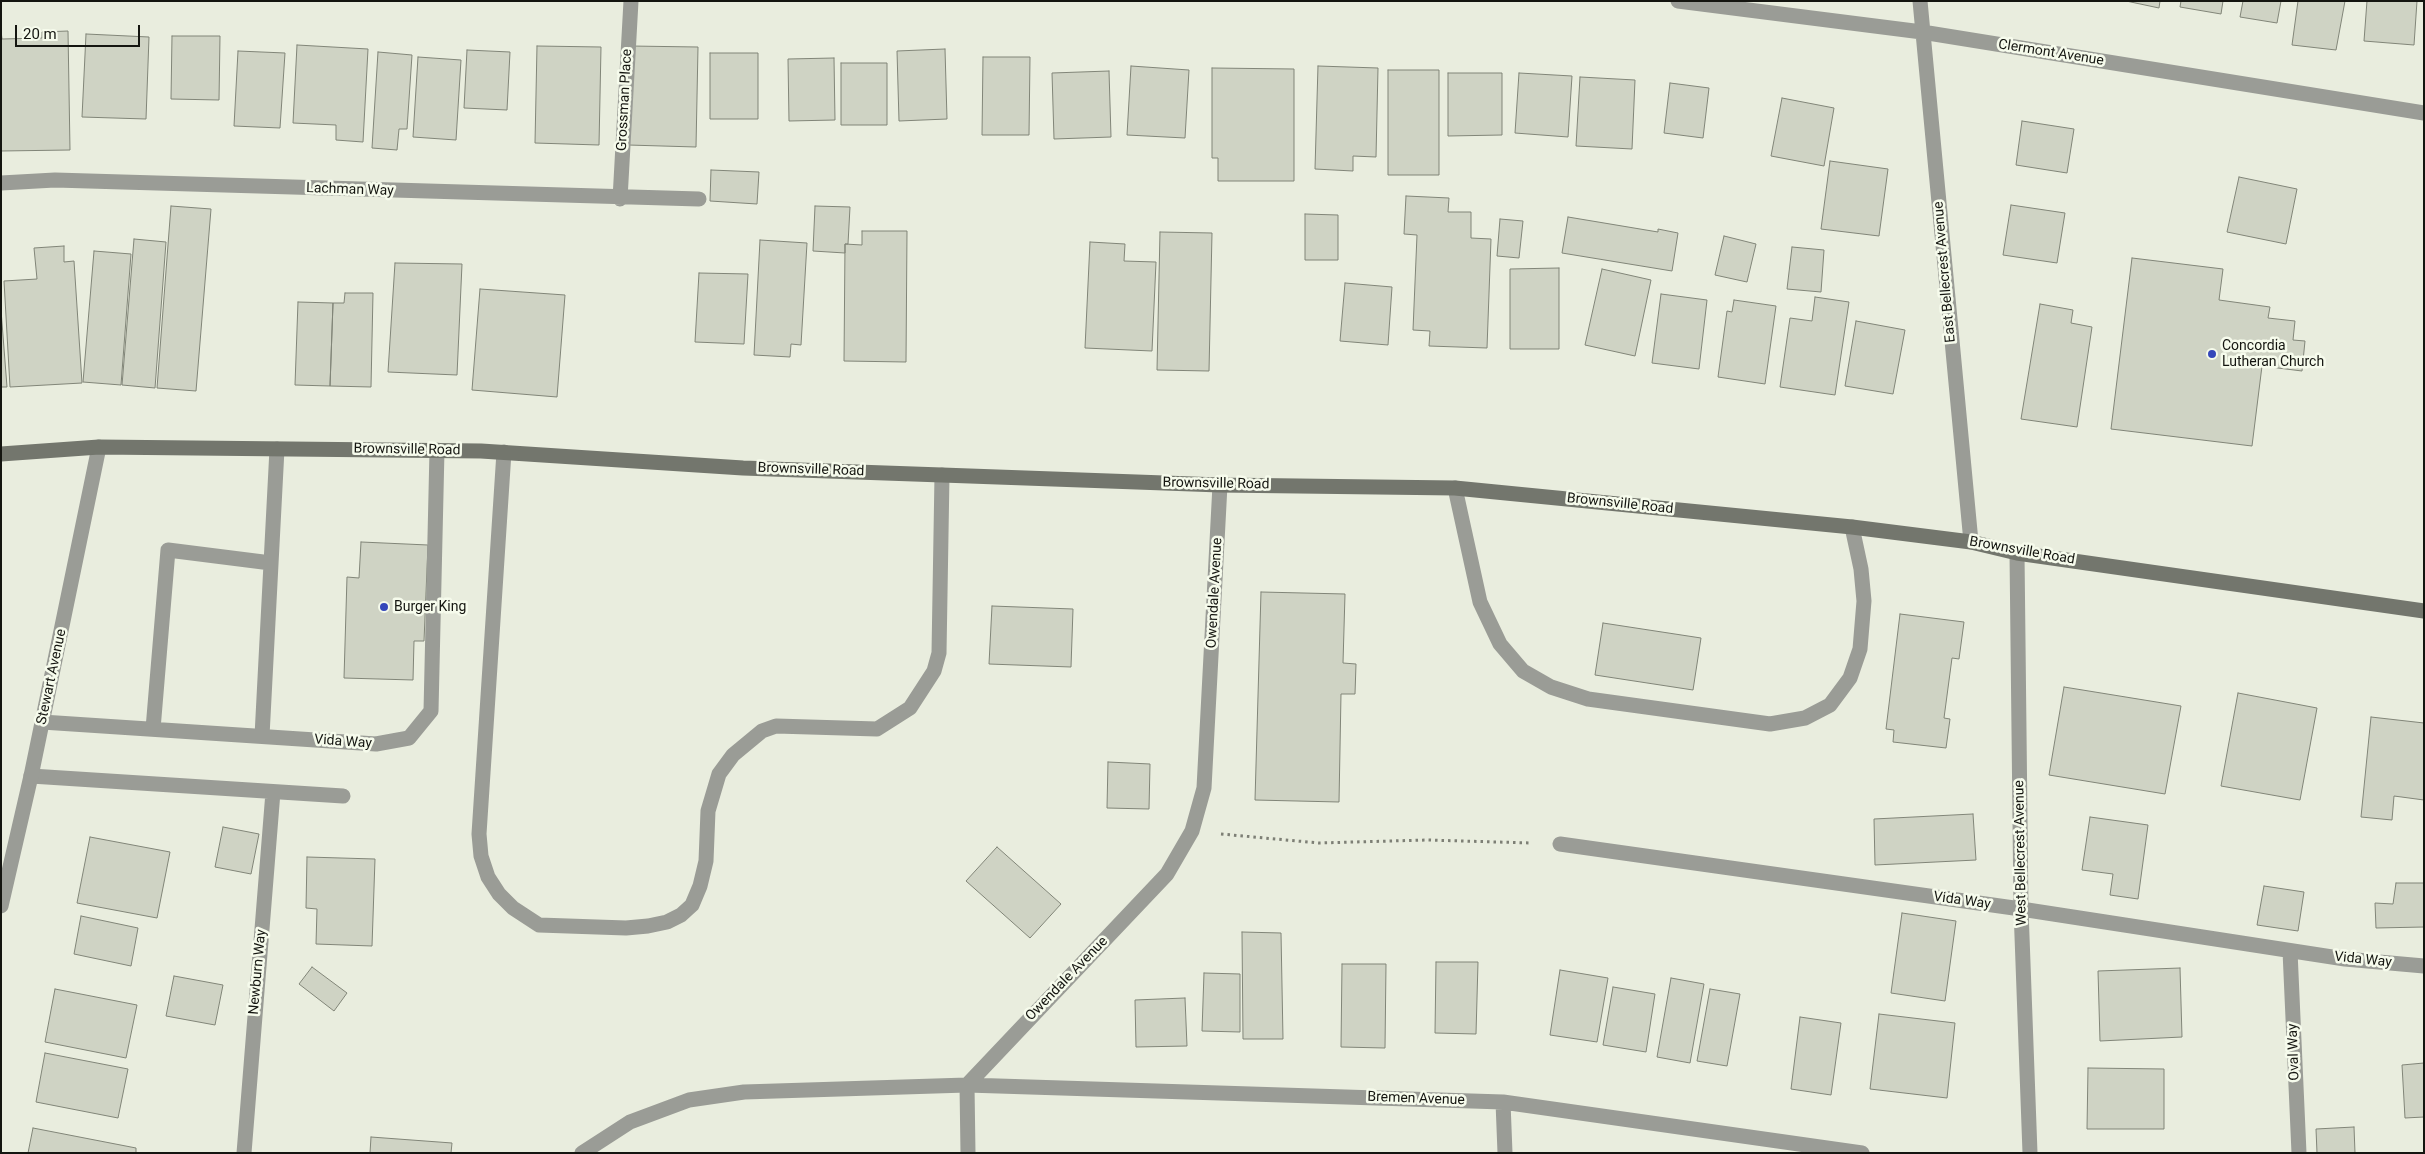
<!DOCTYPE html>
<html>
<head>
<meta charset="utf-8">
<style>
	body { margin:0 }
	#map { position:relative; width:2425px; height:1154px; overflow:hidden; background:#e9edde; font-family:Roboto,sans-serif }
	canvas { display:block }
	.frame { position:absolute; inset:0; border:2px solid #141510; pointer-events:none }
	.scale { position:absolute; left:15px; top:25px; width:125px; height:22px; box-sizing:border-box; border:2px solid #141510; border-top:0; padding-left:6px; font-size:15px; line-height:18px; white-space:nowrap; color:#141510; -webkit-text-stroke:4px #f6fbec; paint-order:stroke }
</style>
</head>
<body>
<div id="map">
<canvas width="2425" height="1154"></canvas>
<div class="frame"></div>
<div class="scale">20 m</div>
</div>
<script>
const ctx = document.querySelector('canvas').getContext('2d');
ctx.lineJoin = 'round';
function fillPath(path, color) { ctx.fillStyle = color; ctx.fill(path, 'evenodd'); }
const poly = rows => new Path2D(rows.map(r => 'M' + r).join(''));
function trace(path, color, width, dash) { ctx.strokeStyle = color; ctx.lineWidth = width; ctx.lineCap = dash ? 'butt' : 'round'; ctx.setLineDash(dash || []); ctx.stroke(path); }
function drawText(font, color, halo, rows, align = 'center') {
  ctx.font = font + ' Roboto,sans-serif'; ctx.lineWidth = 5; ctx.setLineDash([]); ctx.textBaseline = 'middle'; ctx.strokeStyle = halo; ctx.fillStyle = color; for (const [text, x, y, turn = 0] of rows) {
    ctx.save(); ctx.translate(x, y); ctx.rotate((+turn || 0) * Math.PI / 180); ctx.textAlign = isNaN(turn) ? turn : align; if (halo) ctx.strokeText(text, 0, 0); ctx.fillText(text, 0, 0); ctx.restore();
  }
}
const building = poly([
	[2126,1,2160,1,2159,8,2126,1],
	[2181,1,2223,1,2221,14,2180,7,2181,1],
	[2243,1,2281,1,2277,23,2240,17,2243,1],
	[2298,1,2345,1,2336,50,2292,45,2298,1],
	[2367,1,2417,1,2414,45,2364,41,2367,1],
	[1,31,2,39,42,38,42,32,68,31,70,150,1,151,1,31],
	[86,34,149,37,146,119,82,117,86,34],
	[172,36,220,36,219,100,171,99,172,36],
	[297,45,368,49,363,142,336,140,336,125,293,123,297,45],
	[537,46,601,47,599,145,535,143,537,46],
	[630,46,698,47,696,147,628,145,630,46],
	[945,49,947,119,899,121,897,51,945,49],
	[467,50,510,52,507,110,464,108,467,50],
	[238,51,285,53,280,128,234,126,238,51],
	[378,52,412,55,407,129,399,129,397,150,372,148,378,52],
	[710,53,758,53,758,119,710,119,710,53],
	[418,57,461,60,456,140,413,137,418,57],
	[983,57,1030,57,1029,135,982,135,983,57],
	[834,58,835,120,789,121,788,59,834,58],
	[841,63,887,63,887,125,841,125,841,63],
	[1131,66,1189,70,1185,138,1127,135,1131,66],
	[1318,66,1378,68,1376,157,1353,156,1353,171,1315,169,1318,66],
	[1212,68,1294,69,1294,181,1218,181,1218,158,1212,158,1212,68],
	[1388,70,1439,70,1439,175,1388,175,1388,70],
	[1109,71,1111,137,1054,139,1052,73,1109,71],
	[1448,73,1502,73,1502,135,1448,136,1448,73],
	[1519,73,1572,76,1568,137,1515,133,1519,73],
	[1580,77,1635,80,1632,149,1576,146,1580,77],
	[1670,83,1709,88,1703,138,1664,133,1670,83],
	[1782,98,1834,108,1824,166,1771,156,1782,98],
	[2022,121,2074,129,2067,173,2016,165,2022,121],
	[1830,161,1888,169,1879,236,1821,229,1830,161],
	[711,170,759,172,757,204,710,201,711,170],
	[2239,177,2297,189,2286,244,2227,232,2239,177],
	[1406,196,1449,198,1448,212,1471,212,1471,238,1491,239,1487,348,1429,346,1430,331,1413,330,1417,235,1404,234,1406,196],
	[2011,205,2065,213,2057,263,2003,255,2011,205],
	[171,206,211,209,196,391,157,388,171,206],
	[815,206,850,207,848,244,845,244,845,253,813,251,815,206],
	[1305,214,1338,215,1338,260,1305,260,1305,214],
	[1568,217,1658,232,1658,229,1678,233,1672,271,1562,253,1568,217],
	[1500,219,1523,221,1519,258,1497,256,1500,219],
	[862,231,907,231,906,362,844,361,845,244,862,245,862,231],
	[1160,232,1212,233,1209,371,1157,370,1160,232],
	[1724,236,1756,244,1747,282,1715,275,1724,236],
	[134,239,166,242,155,388,122,385,134,239],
	[760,240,807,243,801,345,791,344,790,357,754,355,760,240],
	[1090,242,1125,244,1124,261,1156,262,1152,351,1085,348,1090,242],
	[64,246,64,262,74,261,82,383,10,387,4,281,37,279,34,248,64,246],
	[1792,247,1824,250,1821,292,1787,289,1792,247],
	[94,251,131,254,121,385,83,382,94,251],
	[2132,258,2223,269,2219,300,2270,307,2268,318,2295,321,2293,340,2305,341,2302,371,2262,366,2252,446,2111,429,2132,258],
	[395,263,462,264,457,375,388,372,395,263],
	[1559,268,1559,349,1510,349,1510,269,1559,268],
	[1602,269,1651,280,1635,356,1585,345,1602,269],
	[699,273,748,274,744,344,695,342,699,273],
	[1345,283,1392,287,1388,345,1340,341,1345,283],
	[480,289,565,295,557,397,472,390,480,289],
	[345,293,373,293,371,387,330,386,333,303,344,303,345,293],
	[1661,294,1707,300,1699,369,1652,363,1661,294],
	[1815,297,1849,302,1835,395,1780,387,1790,318,1812,321,1815,297],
	[1734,300,1776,306,1765,384,1718,377,1727,311,1732,312,1734,300],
	[298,302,333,303,330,386,295,385,298,302],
	[2040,304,2073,310,2071,323,2092,327,2077,427,2021,419,2040,304],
	[1,310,7,387,1,387,1,310],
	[1856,321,1905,330,1893,394,1845,386,1856,321],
	[361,542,428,545,424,641,414,641,413,680,344,678,347,577,359,578,361,542],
	[1261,592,1345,594,1343,663,1356,664,1355,694,1341,694,1339,802,1255,800,1261,592],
	[992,606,1073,609,1071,667,989,664,992,606],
	[1900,614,1964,622,1959,659,1952,658,1944,718,1950,719,1946,748,1893,742,1894,730,1886,729,1900,614],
	[1603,623,1701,638,1693,690,1595,675,1603,623],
	[2064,687,2181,706,2165,794,2049,775,2064,687],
	[2238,693,2317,708,2300,800,2221,786,2238,693],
	[2371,717,2424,723,2424,800,2394,796,2392,820,2361,817,2371,717],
	[1108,762,1150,764,1149,809,1107,808,1108,762],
	[1973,814,1976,860,1875,865,1874,819,1973,814],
	[2090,817,2148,825,2138,899,2110,895,2113,874,2082,870,2090,817],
	[223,827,259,834,251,874,215,867,223,827],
	[90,837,170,852,157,918,77,903,90,837],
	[997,847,1061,904,1030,938,966,881,997,847],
	[307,857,375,859,372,946,316,944,317,909,306,908,307,857],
	[2396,883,2424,883,2424,927,2376,928,2375,903,2393,904,2396,883],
	[2264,886,2304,892,2298,931,2257,925,2264,886],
	[1902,913,1956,921,1945,1001,1891,993,1902,913],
	[81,916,138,928,131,966,74,954,81,916],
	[1242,932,1281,933,1283,1039,1243,1039,1242,932],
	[1436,962,1478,962,1476,1034,1435,1033,1436,962],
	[1342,964,1386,964,1385,1048,1341,1047,1342,964],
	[312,967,347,993,334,1011,299,984,312,967],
	[2180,968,2182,1037,2100,1041,2098,971,2180,968],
	[1560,970,1608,978,1597,1042,1550,1035,1560,970],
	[1204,973,1240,974,1240,1032,1202,1031,1204,973],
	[174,976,223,985,215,1025,166,1016,174,976],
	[1671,978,1704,984,1690,1063,1657,1057,1671,978],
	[1613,987,1655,994,1646,1052,1603,1045,1613,987],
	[55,989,137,1005,126,1058,45,1042,55,989],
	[1710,989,1740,994,1727,1066,1697,1061,1710,989],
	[1185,998,1187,1046,1136,1047,1135,1000,1185,998],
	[1879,1014,1955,1023,1947,1098,1870,1089,1879,1014],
	[1800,1017,1841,1023,1831,1095,1791,1089,1800,1017],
	[45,1053,128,1069,118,1118,36,1102,45,1053],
	[2424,1063,2424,1117,2405,1118,2402,1065,2424,1063],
	[2088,1068,2164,1069,2164,1129,2087,1129,2088,1068],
	[2354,1127,2355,1153,2317,1153,2316,1129,2354,1127],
	[33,1128,136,1148,136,1153,28,1153,33,1128],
	[371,1137,452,1143,451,1153,370,1153,371,1137]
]);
fillPath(building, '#cfd3c4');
trace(building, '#818578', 1);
trace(poly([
	[1221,834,1319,843,1427,840,1532,843]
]), '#7d7f75', 3, [2.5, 4]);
trace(poly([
	[1,183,55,180,699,199],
	[620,199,631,1],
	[504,452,479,834,481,856,488,877,499,894,513,908,539,925,626,928,648,926,667,922,681,915,692,905,700,886,706,861,708,811,719,774,733,755,762,731,776,726,877,729,910,708,934,671,939,653,942,475],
	[1455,488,1480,602,1500,644,1523,671,1551,687,1588,699,1770,724,1805,718,1830,705,1850,678,1860,649,1864,601,1861,569,1852,527],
	[42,722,376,744,409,738,431,711,437,450],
	[153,729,168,550,271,563],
	[262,736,277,449],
	[31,776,343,796],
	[1560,844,2021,909,2345,959,2424,966],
	[2290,951,2299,1153],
	[244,1153,273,792]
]), '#9a9c96', 15);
trace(poly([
	[1678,1,1922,32,2424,113],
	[1920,1,1971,542],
	[2017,553,2021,909,2030,1153],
	[1,906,31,776,99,447],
	[1503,1102,1505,1153],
	[582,1153,630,1122,689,1100,744,1092,967,1085,1167,874,1192,831,1204,788,1220,485],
	[968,1153,967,1085,1503,1102,1862,1153]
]), '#9a9c96', 15);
trace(poly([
	[1,454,99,447,481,451,743,468,942,475,1220,485,1455,488,1852,527,1971,542,2017,553,2424,611]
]), '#73766d', 15);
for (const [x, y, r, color] of [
	[2212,354,5,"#3547ba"],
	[384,607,5,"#3547ba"]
]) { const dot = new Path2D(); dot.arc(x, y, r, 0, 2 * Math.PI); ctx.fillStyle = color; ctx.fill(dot); trace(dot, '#f6fbec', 2); }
drawText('14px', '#141510', '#f6fbec', [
	["Clermont Avenue",2051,53,9],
	["Grossman Place",625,100,-87],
	["Lachman Way",350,190,2],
	["East Bellecrest Avenue",1945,272,-95],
	["Brownsville Road",407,450,1],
	["Brownsville Road",811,470,2],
	["Brownsville Road",1216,484,1],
	["Brownsville Road",1620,504,6],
	["Brownsville Road",2022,551,10],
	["Owendale Avenue",1215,593,-87],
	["Stewart Avenue",52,677,-78],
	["Vida Way",343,742,4],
	["West Bellecrest Avenue",2021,853,-91],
	["Vida Way",1962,901,8],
	["Vida Way",2363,960,6],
	["Newburn Way",258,972,-85],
	["Owendale Avenue",1067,979,-46],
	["Oval Way",2294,1052,-92],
	["Bremen Avenue",1416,1099,2]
]);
drawText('14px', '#141510', '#f6fbec', [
	["Concordia",2222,346],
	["Lutheran Church",2222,362],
	["Burger King",394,607]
], 'left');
</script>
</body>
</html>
